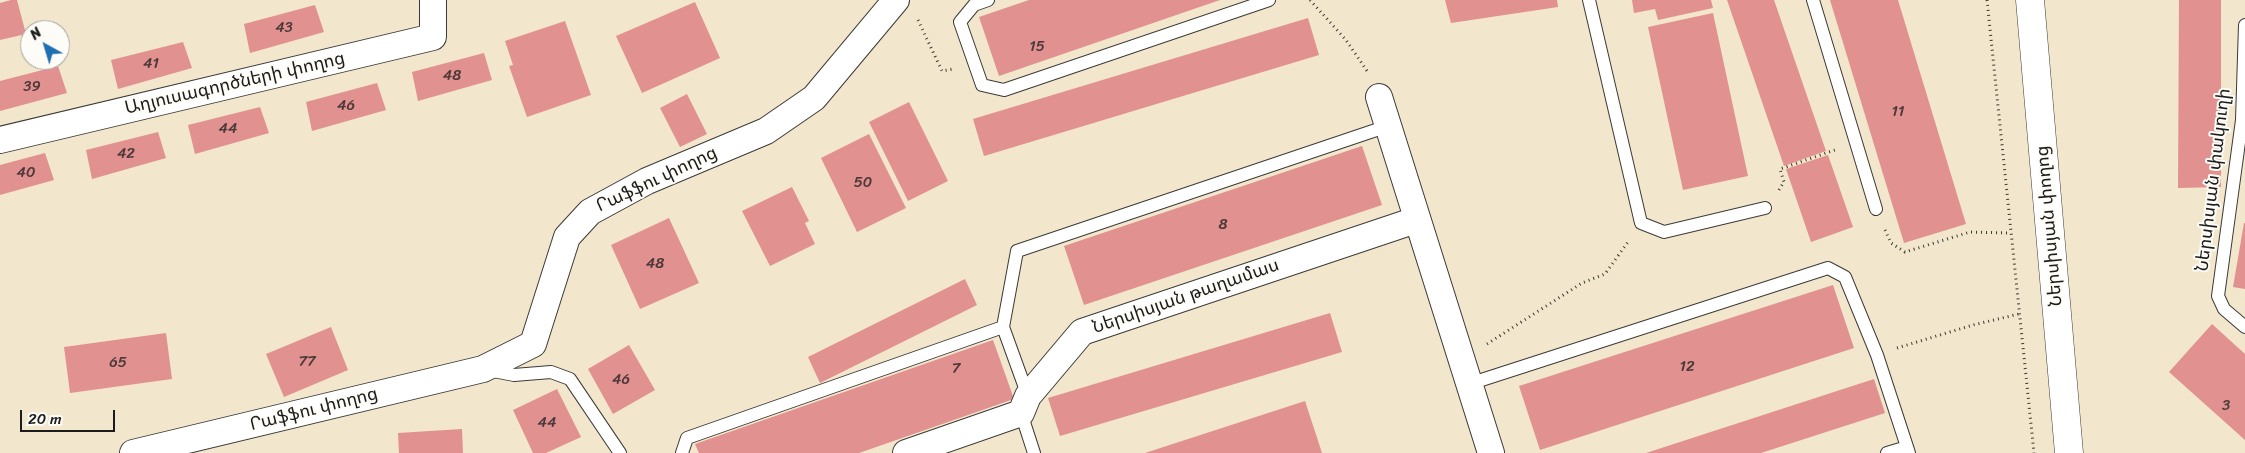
<!DOCTYPE html>
<html>
<head>
<meta charset="utf-8">
<style>
	body { margin:0 }
	#map { position:relative; width:2245px; height:453px; overflow:hidden; background:#f2e6cc; font-family:Sriracha,sans-serif }
	canvas { display:block }
	.north { position:absolute; left:20px; top:20px; width:50px; height:50px; box-sizing:border-box; background:#fdfcf7; border:1px solid #a3a29f; border-radius:50%; rotate:321deg; font-size:14px; font-weight:700; line-height:20px; text-align:center; color:#1c1c1c }
	.north::after { content:''; display:block; margin:auto; width:18px; height:22px; background:#1f6fb2; clip-path:polygon(50% 0,100% 100%,50% 72%,0 100%) }
	.scale { position:absolute; left:20px; top:410px; width:95px; height:22px; box-sizing:border-box; border:2px solid #1c1c1c; border-top:0; padding-left:6px; font-size:15px; line-height:18px; white-space:nowrap; color:#1c1c1c; -webkit-text-stroke:4px #fdfcf7; paint-order:stroke }
</style>
</head>
<body>
<div id="map">
<canvas width="2245" height="453"></canvas>
<div class="north">N</div>
<div class="scale">20 m</div>
</div>
<script>
const ctx = document.querySelector('canvas').getContext('2d');
ctx.lineJoin = 'round';
function fillPath(path, color) { ctx.fillStyle = color; ctx.fill(path, 'evenodd'); }
const poly = rows => new Path2D(rows.map(r => 'M' + r).join(''));
function trace(path, color, width, dash) { ctx.strokeStyle = color; ctx.lineWidth = width; ctx.lineCap = dash ? 'butt' : 'round'; ctx.setLineDash(dash || []); ctx.stroke(path); }
function drawText(font, color, halo, rows, align = 'center') {
  ctx.font = font + ' Sriracha,"Noto Sans Armenian",sans-serif'; ctx.lineWidth = 4; ctx.setLineDash([]); ctx.textBaseline = 'middle'; ctx.strokeStyle = halo; ctx.fillStyle = color; for (const [text, x, y, turn = 0] of rows) {
    ctx.save(); ctx.translate(x, y); ctx.rotate((+turn || 0) * Math.PI / 180); ctx.textAlign = isNaN(turn) ? turn : align; if (halo) ctx.strokeText(text, 0, 0); ctx.fillText(text, 0, 0); ctx.restore();
  }
}
fillPath(poly([
	[11,0,17,0,26,34,0,40,0,3],
	[1029,0,1220,0,999,76,979,17],
	[1445,0,1557,0,1558,7,1451,23],
	[1632,0,1711,0,1713,8,1658,20,1655,9,1634,13],
	[1727,0,1774,0,1826,151,1784,166],
	[1830,0,1898,0,1966,224,1904,243],
	[2179,0,2221,0,2221,187,2178,188],
	[695,2,720,58,642,93,616,36],
	[315,5,324,32,250,53,244,24],
	[1713,13,1748,176,1683,190,1648,27],
	[1308,18,1319,55,984,156,973,119],
	[565,21,591,95,527,117,509,66,513,65,505,41],
	[183,42,192,68,118,89,111,60],
	[484,53,492,80,418,101,412,72],
	[58,66,67,93,0,111,0,81],
	[377,83,386,110,312,131,306,102],
	[687,94,707,134,680,147,660,108],
	[909,102,948,181,908,201,869,122],
	[260,107,269,133,195,154,188,125],
	[158,132,166,158,92,179,86,150],
	[869,134,906,208,857,232,821,158],
	[1362,146,1382,205,1084,305,1064,246],
	[45,153,54,180,0,195,0,165],
	[1828,155,1853,227,1811,242,1786,169],
	[792,187,809,221,805,223,815,244,770,266,742,211],
	[669,218,699,283,640,309,611,245],
	[2244,223,2245,223,2245,289,2233,287],
	[965,279,977,305,820,383,808,357],
	[1833,285,1854,348,1540,450,1519,386],
	[1330,313,1342,352,1060,436,1048,398],
	[2212,324,2245,354,2245,440,2169,372],
	[331,327,348,370,284,397,266,354],
	[166,333,172,379,70,393,64,347],
	[993,340,1014,399,859,453,699,453,695,444],
	[629,345,655,390,613,414,588,369],
	[1874,379,1885,413,1761,453,1646,453],
	[557,389,581,437,546,453,533,453,513,410],
	[1305,401,1322,453,1145,453],
	[462,429,463,453,399,453,398,433]
]), '#e19190');
const lane = poly([
	[988,0,974,5,960,22,982,85,1004,90,1269,0],
	[1589,0,1641,223,1664,232,1765,208],
	[1813,0,1876,209],
	[2245,25,2242,120,2218,296,2224,309,2245,327],
	[1003,327,1028,396],
	[488,370,514,375,551,372,570,379,620,453],
	[1469,384,1828,268,1845,277,1877,355,1909,453],
	[1021,413,1034,453],
	[682,453,687,438,1003,327,1017,251,1388,126],
	[1887,453,1907,447]
]);
const street = poly([
	[1379,97,1491,453],
	[0,140,433,37,433,0],
	[133,453,483,369,533,344,567,237,590,212,647,181,766,131,814,98,896,0],
	[906,453,1021,413,1028,396,1082,332,1416,220]
]);
const secondary = poly([
	[2030,0,2069,453]
]);
trace(lane, '#3c3a36', 14);
trace(street, '#3c3a36', 28);
trace(secondary, '#3c3a36', 29);
trace(poly([
	[1310,0,1346,40,1367,71],
	[1987,0,2034,453],
	[918,20,942,71,953,69],
	[1779,190,1784,182,1780,169,1835,150],
	[1885,230,1891,243,1905,252,1970,232,2010,233],
	[1487,344,1582,283,1605,274,1628,242],
	[1897,348,1973,325,2019,314]
]), '#3c3a36', 3, [1, 4]);
trace(lane, '#fff', 12);
trace(street, '#fff', 26);
trace(secondary, '#fff', 28);
drawText('15px', '#4d3939', null, [
	["43",284,28],
	["15",1037,47],
	["41",151,64],
	["48",452,76],
	["39",32,87],
	["46",346,106],
	["11",1898,112],
	["44",228,129],
	["42",126,154],
	["40",26,173],
	["50",863,183],
	["8",1223,225],
	["48",655,264],
	["77",307,362],
	["65",118,363],
	["12",1687,367],
	["7",956,369],
	["46",621,380],
	["3",2226,406],
	["44",547,423]
]);
drawText('18px', '#1c1c1c', '#fdfcf7', [
	["Աղյուսագործների փողոց",235,84,-13],
	["Րաֆֆու փողոց",657,180,-25],
	["Ներսիսյան փակուղի",2214,180,-83],
	["Ներսիսյան փողոց",2050,226,-95],
	["Ներսիսյան թաղամաս",1186,297,-19],
	["Րաֆֆու փողոց",314,410,-14]
]);
</script>
</body>
</html>
